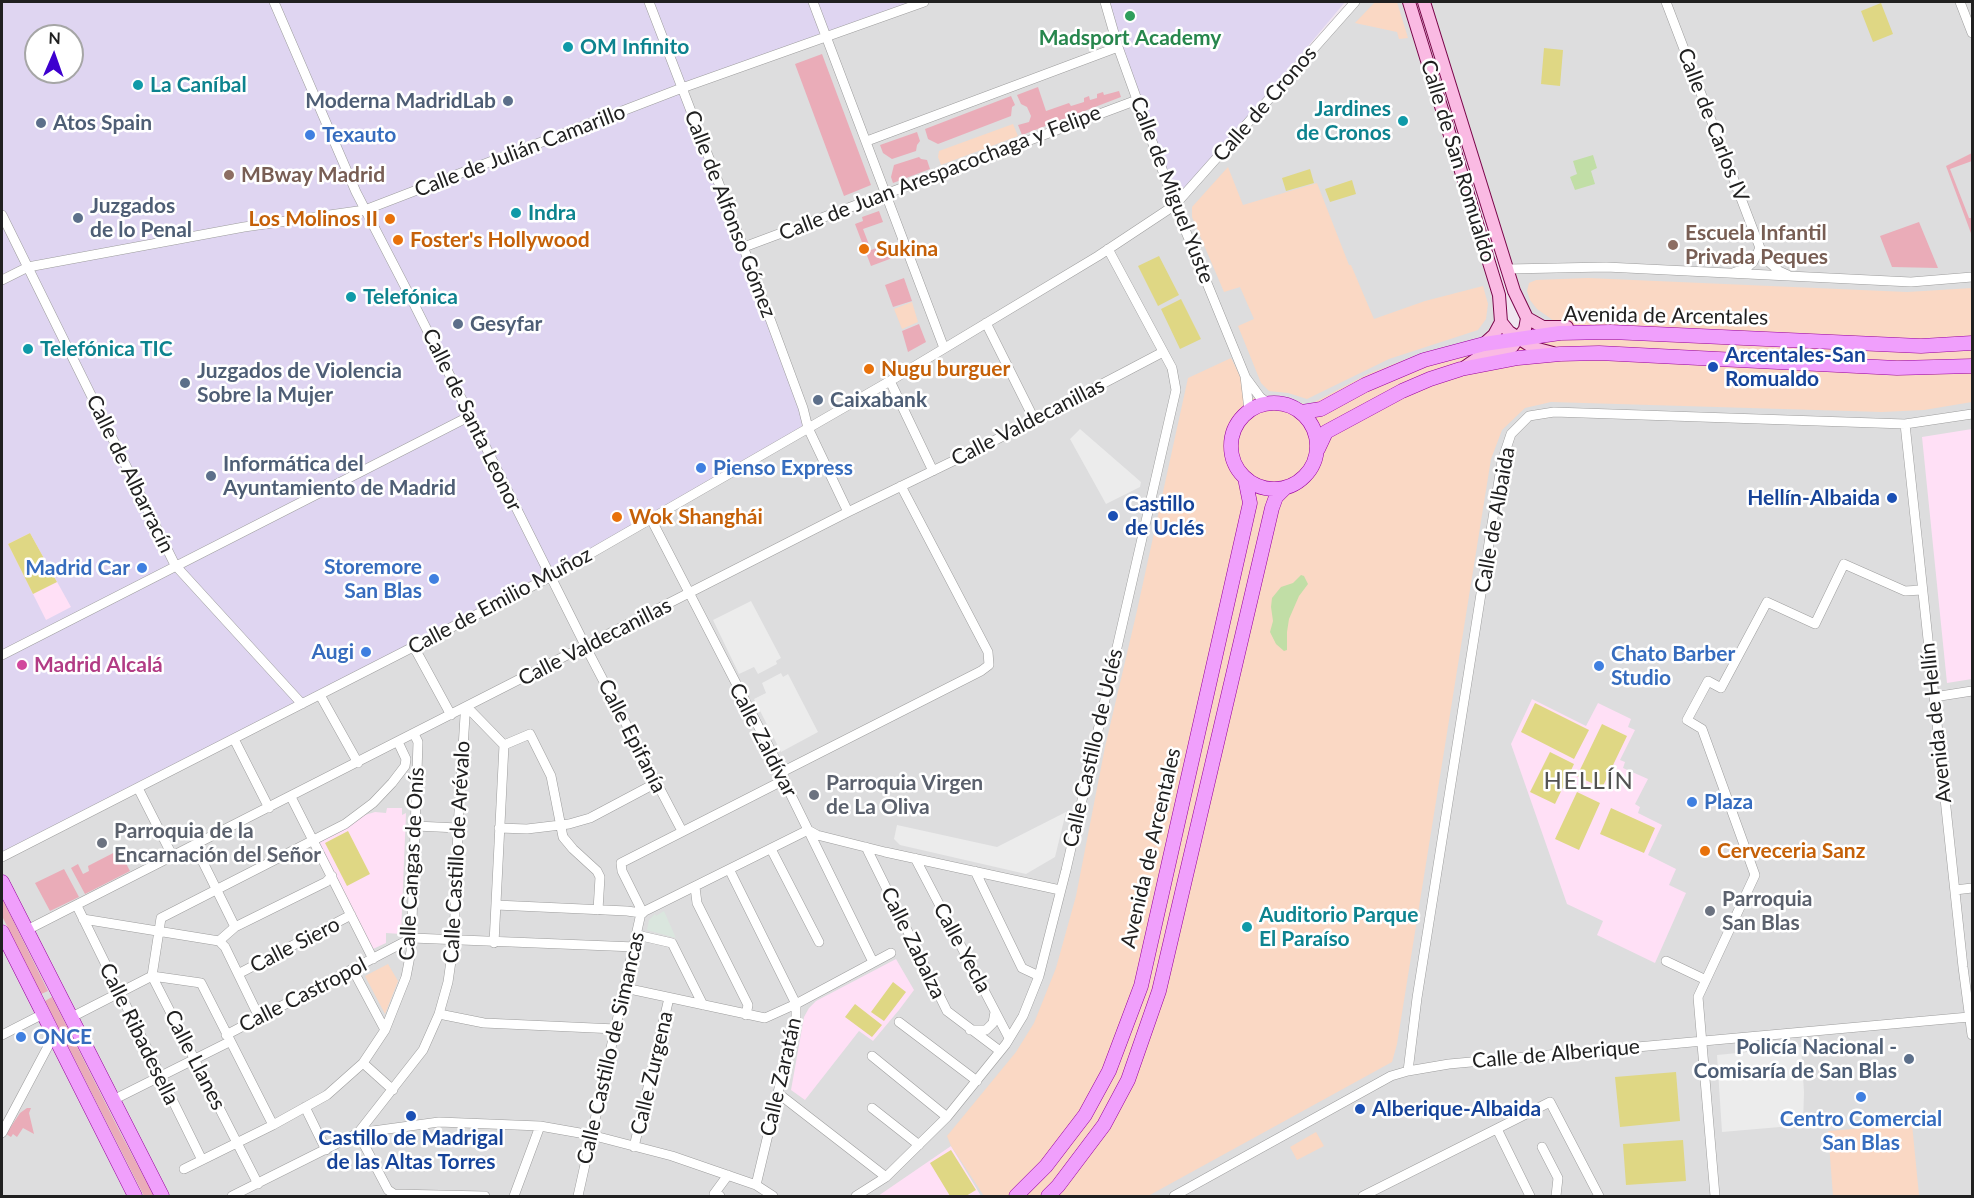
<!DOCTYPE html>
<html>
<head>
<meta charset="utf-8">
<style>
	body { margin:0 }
	#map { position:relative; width:1974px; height:1198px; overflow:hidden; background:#f0e6f0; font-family:Lato,sans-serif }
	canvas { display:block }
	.frame { position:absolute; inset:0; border:3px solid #202020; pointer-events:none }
	.north { position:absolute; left:24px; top:24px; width:60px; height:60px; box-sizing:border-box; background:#fff; border:2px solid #a6a6a6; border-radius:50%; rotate:2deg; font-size:16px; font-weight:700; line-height:24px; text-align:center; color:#202020 }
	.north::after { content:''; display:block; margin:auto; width:21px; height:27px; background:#3e00cf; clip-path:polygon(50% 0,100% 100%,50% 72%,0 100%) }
</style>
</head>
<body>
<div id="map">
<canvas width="1974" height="1198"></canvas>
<div class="frame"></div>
<div class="north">N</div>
</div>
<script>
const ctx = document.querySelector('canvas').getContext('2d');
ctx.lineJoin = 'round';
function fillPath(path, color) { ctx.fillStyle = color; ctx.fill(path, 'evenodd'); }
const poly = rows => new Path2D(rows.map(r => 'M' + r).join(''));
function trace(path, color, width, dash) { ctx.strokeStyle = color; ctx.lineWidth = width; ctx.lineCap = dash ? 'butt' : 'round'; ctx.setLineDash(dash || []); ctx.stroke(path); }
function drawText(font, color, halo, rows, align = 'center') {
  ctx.font = font + ' Lato,sans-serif'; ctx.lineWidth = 5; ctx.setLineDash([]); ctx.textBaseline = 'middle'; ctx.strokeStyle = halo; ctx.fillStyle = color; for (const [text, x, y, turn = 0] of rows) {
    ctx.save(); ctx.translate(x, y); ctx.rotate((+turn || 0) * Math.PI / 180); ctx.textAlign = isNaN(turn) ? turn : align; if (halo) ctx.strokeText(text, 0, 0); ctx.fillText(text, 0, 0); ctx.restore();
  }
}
fillPath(poly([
	[924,2,1105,2,1175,205,1355,2,1409,2,1501,322,1016,1196,2,1196,2,857,682,88],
	[1424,2,1972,2,1972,343,1560,333,1527,318],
	[1972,366,1972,1196,1048,1196,1430,379]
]), '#ddddde');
fillPath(poly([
	[2,2,924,2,682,89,808,428,550,577,2,857],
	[36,36,72,36,72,72,36,72],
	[1105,2,1345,2,1175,205]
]), '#dfd5f1');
fillPath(poly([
	[1972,429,1972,679,1947,683,1922,437],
	[30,533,71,607,46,620,8,544],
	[1532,699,1586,726,1598,703,1631,719,1628,727,1635,730,1620,760,1625,762,1623,768,1648,779,1635,804,1640,807,1638,813,1662,825,1648,855,1676,869,1669,885,1686,893,1655,963,1597,935,1603,921,1567,904,1511,744],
	[387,808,402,808,402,815,406,813,401,934,386,933,386,943,373,949,319,843,365,815,375,812,386,813],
	[896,959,914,990,899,1010,873,1041,859,1031,805,1100,791,1090,804,1017,809,1008,816,1001],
	[951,1146,981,1196,878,1196]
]), '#ffe0f6');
fillPath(poly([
	[822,54,871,185,844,196,795,64],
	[1038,87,1046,111,1069,103,1071,106,1084,102,1084,98,1089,96,1090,100,1097,98,1097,94,1103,92,1104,95,1119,91,1121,97,1022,135,1018,125,1029,122,1031,116,1027,107,1021,104,1017,95],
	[1011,96,1015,105,1012,107,1011,116,938,144,928,139,925,129],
	[917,132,920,141,917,145,916,151,892,159,883,153,880,145],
	[1972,153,1972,161,1950,169,1969,218,1972,218,1972,236,1946,166],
	[919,157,921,159,927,160,930,169,893,183,891,177,894,165],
	[879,211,883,222,863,229,871,250,890,243,895,257,871,266,855,224,863,221,862,217],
	[1919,222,1938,268,1892,267,1880,236],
	[904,278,912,301,893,307,885,285],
	[919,324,926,342,908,352,902,331],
	[119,850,130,871,85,894,71,868,78,864,83,874,89,871,88,866],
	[64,869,79,897,50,911,35,883],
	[2,898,48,991,41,994,2,916],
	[52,997,121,1134,154,1196,144,1196,45,1001],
	[27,1108,31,1108,29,1113,34,1134,23,1128,17,1137,13,1134,11,1137,6,1134,20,1113]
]), '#eaacb8');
fillPath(poly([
	[1375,2,1397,2,1408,38,1399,39,1397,32,1355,23],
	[1013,124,1018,136,941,165,938,157,939,151],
	[1228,167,1243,205,1317,183,1349,265,1351,265,1374,319,1425,301,1483,286,1488,304,1486,319,1478,330,1389,359,1307,399,1288,393,1269,391,1261,383,1238,326,1254,319,1240,287,1224,292,1192,217,1192,207],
	[1588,278,1907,292,1972,288,1972,402,1924,410,1882,412,1551,402,1525,408,1502,430,1491,459,1397,1044,1392,1062,1148,1196,984,1196,951,1146,947,1136,1016,1052,1034,1023,1056,968,1076,896,1105,747,1136,615,1188,378,1231,358,1251,398,1285,400,1309,405,1368,374,1425,352,1502,333,1557,323,1537,309,1530,300,1527,291,1529,283,1536,280],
	[912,302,918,322,902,329,894,309],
	[388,964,398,981,385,1014,365,976],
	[1912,1124,1919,1195,1833,1196,1828,1131],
	[1316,1132,1324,1146,1297,1160,1290,1147]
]), '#fad8c4');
fillPath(poly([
	[1881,3,1893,34,1873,42,1861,11],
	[1544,48,1563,50,1560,86,1541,84],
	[1310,169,1314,183,1286,191,1282,178],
	[1352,180,1356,194,1330,202,1325,189],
	[1159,256,1179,295,1158,306,1138,266],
	[1181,299,1201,339,1180,349,1161,309],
	[30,533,57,582,33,594,8,544],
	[1535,703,1589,730,1574,759,1521,732],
	[1602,724,1627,736,1602,788,1577,776],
	[1550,752,1574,764,1555,804,1530,792],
	[1577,792,1600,803,1579,850,1555,839],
	[1611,808,1655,828,1644,853,1600,834],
	[348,831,370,874,347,886,325,843],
	[893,982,906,992,884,1021,871,1012],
	[855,1004,882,1025,872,1037,845,1017],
	[1676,1072,1680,1121,1620,1127,1615,1077],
	[1683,1140,1686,1181,1626,1185,1623,1144],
	[951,1150,976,1190,966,1196,950,1196,930,1163]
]), '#dfd784');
fillPath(poly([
	[1080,429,1141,482,1140,487,1106,504,1070,439],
	[751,601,781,658,776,661,777,664,758,674,754,667,739,674,713,620],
	[781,673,783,677,788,674,818,732,781,752,754,699,766,693,762,683],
	[1066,812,1055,857,1026,874,900,845,894,839,897,825,997,847],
	[1801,1047,1804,1092,1803,1125,1722,1132,1717,1055]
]), '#ececec');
fillPath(poly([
	[664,911,675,936,676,938,647,930,649,920,655,914,656,916]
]), '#dae6de');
fillPath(poly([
	[1593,155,1597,168,1591,171,1595,184,1575,190,1570,177,1577,174,1573,161],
	[1301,575,1304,576,1308,584,1299,596,1289,619,1287,632,1287,650,1284,651,1276,644,1270,632,1273,621,1271,607,1272,598,1281,587,1293,583]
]), '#c1dea6');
const street = poly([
	[274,2,356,192,414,304,591,657,682,831],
	[649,2,749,262,803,408,808,428,848,512],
	[813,2,944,348],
	[1105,2,1118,47,1175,205,1245,376,1249,410],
	[1666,2,1760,248,1769,262,1779,271,1788,275],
	[1960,2,1972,33],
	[867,141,1118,47],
	[2,215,175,565,302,704],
	[744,247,1137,100],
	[1508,269,1606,267,1911,282,1972,277],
	[1735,272,1745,269,1753,262,1760,248],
	[2,280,28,267,244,227,365,210,682,88,924,2],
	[986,323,1034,419],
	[1246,378,1260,397,1268,403],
	[890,381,933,471],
	[1905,424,1963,967,1972,1035],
	[651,519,782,772,786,785,873,962],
	[414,647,451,715],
	[2,655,470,416],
	[320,695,358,763],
	[1934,697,1972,691],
	[467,707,504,745],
	[234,739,269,808],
	[504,745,530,734,551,776,563,837,573,849,597,871,600,877,598,910],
	[782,772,981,671,989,665,988,652,901,486],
	[138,788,173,857],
	[291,797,373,959],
	[416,826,458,828],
	[499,828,527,829,569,824,590,818,656,783],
	[195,846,235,927],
	[866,847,947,1011,1000,1051],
	[771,849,819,942],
	[2,857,550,577,890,381,1098,256,1175,205,1355,2],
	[915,858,1009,1038],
	[730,871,796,1004,796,1017,756,1185],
	[975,871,1022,968,1039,976],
	[695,887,697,903,748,1005,746,1015],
	[1955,890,1972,888],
	[496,905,627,911,641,913],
	[77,906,202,1160],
	[643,913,622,871,621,863,784,780],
	[83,919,219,941,235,927,326,882,332,876],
	[27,930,848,512,984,446,1163,352],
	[637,935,672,943,703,1005],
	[219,941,225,947,259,1017],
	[494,943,504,745],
	[1666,961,1706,980],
	[353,970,385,1030],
	[238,974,351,915],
	[625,988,765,1018,796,1004,891,953],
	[439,1014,484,1023,616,1029],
	[70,1018,152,976,201,983,273,1125],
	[899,1022,977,1081],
	[970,1030,986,1030,993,1023,995,1012],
	[2,1035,43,1014],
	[226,1035,412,938,635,947],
	[872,1056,947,1117],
	[363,1063,393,1090],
	[1408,1071,1417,998,1502,461,1511,434,1529,416,1554,412,1905,424,1972,414],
	[779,1094,886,1177],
	[113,1100,229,1042],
	[305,1107,326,1150],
	[872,1108,919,1145],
	[1497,1129,1530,1196],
	[2,1133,53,1037],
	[358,1133,439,1122,540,1126,591,1135,672,1156,756,1185,773,1196],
	[358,1133,388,1190,394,1194,485,1196],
	[634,1147,669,998],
	[1542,1147,1558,1178,1556,1196],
	[184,1169,273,1125,327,1095,363,1063,385,1030,406,977,411,951,418,742,414,734],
	[258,1184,152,976,161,918,345,824,373,803,392,783,405,766,406,759,398,742],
	[232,1196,358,1133,423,1050,439,1014,448,982,454,940,458,828,465,716,467,707],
	[514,1196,540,1126],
	[578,1196,641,913,808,830,817,835,885,852,1060,890],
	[720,1196,714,1194,728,1175],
	[856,1196,886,1177,947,1117,1006,1044,1023,1016,1039,976,1066,870,1176,390,1172,368,1108,249],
	[1174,1196,1391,1076,1408,1071,1449,1064,1969,1017],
	[1363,1196,1550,1102,1599,1196],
	[1715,1196,1698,997,1755,875,1702,729,1687,720,1708,681,1721,688,1767,602,1815,624,1844,564,1905,591,1922,590]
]);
const secondary = poly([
	[1409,2,1499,295,1501,322],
	[1424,2,1514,291,1527,318],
	[1527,318,1543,327,1567,327],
	[1501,322,1509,332,1534,348,1553,353],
	[1484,344,1494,335,1501,322],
	[1465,367,1478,358,1504,352,1512,347,1525,329,1527,318]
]);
const primary = poly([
	'1231 446a43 43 0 1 1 86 0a43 43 0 1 1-86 0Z',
	[1302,412,1321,409,1365,385,1424,360,1484,344,1560,333,1611,332,1921,346,1972,343],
	[1318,449,1326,432,1402,391,1430,379,1461,369,1518,358,1560,354,1599,353,1897,368,1972,366],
	[2,882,162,1196],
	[2,932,135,1196],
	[1016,1196,1046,1166,1085,1115,1109,1071,1141,986,1250,503,1245,478],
	[1048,1196,1058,1186,1104,1125,1128,1080,1159,991,1272,508,1276,497,1285,488]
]);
trace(street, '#9d9d9d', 10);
trace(secondary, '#790549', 14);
trace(primary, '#97009b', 15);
trace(street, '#fff', 9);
trace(secondary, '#fabae3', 12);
trace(primary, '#f09ffc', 14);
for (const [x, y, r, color] of [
	[1130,16,6,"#2e9e5b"],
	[568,47,6,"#0f9aa8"],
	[138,85,6,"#0f9aa8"],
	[508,101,6,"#5c6f8a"],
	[1403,121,6,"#0f9aa8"],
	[41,123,6,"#5c6f8a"],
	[310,135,6,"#3f7fe0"],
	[229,175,6,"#8d6e63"],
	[516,213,6,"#0f9aa8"],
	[78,218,6,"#5c6f8a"],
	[390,219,6,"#e8710a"],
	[398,240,6,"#e8710a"],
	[1673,245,6,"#8d6e63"],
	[864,249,6,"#e8710a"],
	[351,297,6,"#0f9aa8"],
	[458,324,6,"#5c6f8a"],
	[28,349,6,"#0f9aa8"],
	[1713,367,6,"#1a4fb4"],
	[869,369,6,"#e8710a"],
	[185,383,6,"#5c6f8a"],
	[818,400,6,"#5c6f8a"],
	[701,468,6,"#3f7fe0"],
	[211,476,6,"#5c6f8a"],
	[1892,498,6,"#1a4fb4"],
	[1113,516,6,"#1a4fb4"],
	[617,517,6,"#e8710a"],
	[142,568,6,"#3f7fe0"],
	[434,579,6,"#3f7fe0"],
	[366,652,6,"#3f7fe0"],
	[22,665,6,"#d1479c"],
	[1599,666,6,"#3f7fe0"],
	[814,795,6,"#6b7280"],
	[1692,802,6,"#3f7fe0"],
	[102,843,6,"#6b7280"],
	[1705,851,6,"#e8710a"],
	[1710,911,6,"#6b7280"],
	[1247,927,6,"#0f9aa8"],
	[21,1037,6,"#3f7fe0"],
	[1909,1059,6,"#5c6f8a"],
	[1861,1097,6,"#3f7fe0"],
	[1360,1109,6,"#1a4fb4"],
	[411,1116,6,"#1a4fb4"]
]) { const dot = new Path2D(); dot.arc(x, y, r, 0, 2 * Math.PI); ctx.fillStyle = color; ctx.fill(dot); trace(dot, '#fff', 2); }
drawText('bold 21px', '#27864d', '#fff', [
	["Madsport Academy",1130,38]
]);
drawText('bold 21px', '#0d838f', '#fff', [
	["OM Infinito",580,47],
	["La Caníbal",150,85],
	["Jardines",1391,109,"right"],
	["de Cronos",1391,133,"right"],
	["Indra",528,213],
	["Telefónica",363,297],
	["Telefónica TIC",40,349],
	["Auditorio Parque",1259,915],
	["El Paraíso",1259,939]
], 'left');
drawText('bold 21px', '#4e5e75', '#fff', [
	["Moderna MadridLab",496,101,"right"],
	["Atos Spain",53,123],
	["Juzgados",90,206],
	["de lo Penal",90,230],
	["Gesyfar",470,324],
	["Juzgados de Violencia",197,371],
	["Sobre la Mujer",197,395],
	["Caixabank",830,400],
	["Informática del",223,464],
	["Ayuntamiento de Madrid",223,488],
	["Policía Nacional -",1897,1047,"right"],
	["Comisaría de San Blas",1897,1071,"right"]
], 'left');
drawText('21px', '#202020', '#fff', [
	["Calle de Cronos",1265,104,-49],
	["Calle de Carlos IV",1713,125,69],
	["Calle de Julián Camarillo",520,151,-21],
	["Calle de San Romualdo",1458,161,73],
	["Calle de Juan Arespacochaga y Felipe",940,173,-21],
	["Calle de Miguel Yuste",1172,190,69],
	["Calle de Alfonso Gómez",730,214,69],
	["Avenida de Arcentales",1666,316,1],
	["Calle de Santa Leonor",472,420,64],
	["Calle Valdecanillas",1028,422,-27],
	["Calle de Albarracín",130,474,64],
	["Calle de Albaida",1495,520,-80],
	["Calle de Emilio Muñoz",500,601,-28],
	["Calle Valdecanillas",595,642,-27],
	["Avenida de Hellín",1936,723,-96],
	["Calle Epifanía",632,736,63],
	["Calle Zaldívar",763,740,63],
	["Calle Castillo de Uclés",1093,748,-77],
	["Avenida de Arcentales",1151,848,-77],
	["Calle Castillo de Arévalo",457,852,-87],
	["Calle Cangas de Onís",412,864,-87],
	["Calle Zabalza",913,943,64],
	["Calle Siero",295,945,-27],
	["Calle Yecla",962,948,62],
	["Calle Castropol",303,995,-27],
	["Calle Ribadesella",139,1034,64],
	["Calle Castillo de Simancas",611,1048,-77],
	["Calle de Alberique",1556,1054,-5],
	["Calle Llanes",195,1060,63],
	["Calle Zurgena",652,1073,-77],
	["Calle Zaratán",781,1077,-77]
]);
drawText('bold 21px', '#366cbe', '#fff', [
	["Texauto",322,135],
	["Pienso Express",713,468],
	["Storemore",422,567,"right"],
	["San Blas",422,591,"right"],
	["Madrid Car",130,568,"right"],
	["Augi",354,652,"right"],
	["Chato Barber",1611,654],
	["Studio",1611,678],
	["Plaza",1704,802],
	["ONCE",33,1037],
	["Centro Comercial",1861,1119,"center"],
	["San Blas",1861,1143,"center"]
], 'left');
drawText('bold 21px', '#785e54', '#fff', [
	["MBway Madrid",241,175],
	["Escuela Infantil",1685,233],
	["Privada Peques",1685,257]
], 'left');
drawText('bold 21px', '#c56008', '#fff', [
	["Los Molinos II",378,219,"right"],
	["Foster's Hollywood",410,240],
	["Sukina",876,249],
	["Nugu burguer",881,369],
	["Wok Shanghái",629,517],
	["Cerveceria Sanz",1717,851]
], 'left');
drawText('bold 21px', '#164399', '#fff', [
	["Arcentales-San",1725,355],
	["Romualdo",1725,379],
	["Hellín-Albaida",1880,498,"right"],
	["Castillo",1125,504],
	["de Uclés",1125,528],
	["Alberique-Albaida",1372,1109],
	["Castillo de Madrigal",411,1138,"center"],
	["de las Altas Torres",411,1162,"center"]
], 'left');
drawText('bold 21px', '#b23c85', '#fff', [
	["Madrid Alcalá",34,665]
], 'left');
drawText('bold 21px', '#5b616d', '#fff', [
	["Parroquia Virgen",826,783],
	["de La Oliva",826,807],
	["Parroquia de la",114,831],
	["Encarnación del Señor",114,855],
	["Parroquia",1722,899],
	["San Blas",1722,923]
], 'left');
ctx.letterSpacing = '1.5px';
drawText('24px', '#535353', '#fff', [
	["HELLÍN",1589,781]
]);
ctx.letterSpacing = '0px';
</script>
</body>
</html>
